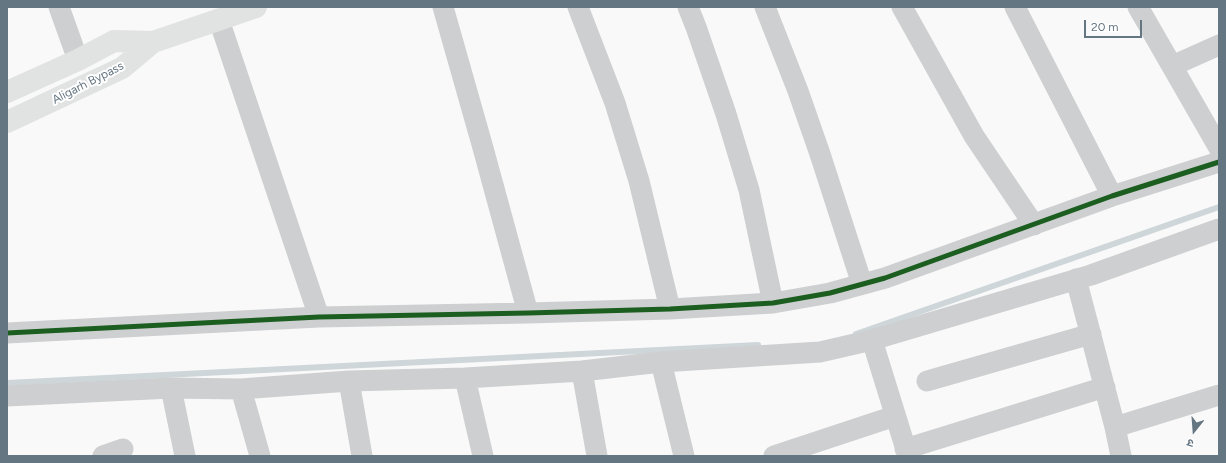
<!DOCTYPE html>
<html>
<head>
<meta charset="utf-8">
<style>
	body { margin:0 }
	#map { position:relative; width:1226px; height:463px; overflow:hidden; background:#f9f9f9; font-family:Figtree,"Noto Sans Devanagari",sans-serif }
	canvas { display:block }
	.frame { position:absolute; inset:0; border:8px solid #657683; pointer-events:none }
	.north { position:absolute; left:1174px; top:411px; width:40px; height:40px; -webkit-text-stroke:3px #fff; paint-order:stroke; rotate:197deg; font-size:11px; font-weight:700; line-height:16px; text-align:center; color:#657683 }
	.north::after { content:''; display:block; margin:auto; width:14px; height:18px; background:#657683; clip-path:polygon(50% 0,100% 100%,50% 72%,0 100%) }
	.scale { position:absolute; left:1084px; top:20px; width:58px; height:18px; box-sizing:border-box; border:2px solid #657683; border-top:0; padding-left:5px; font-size:12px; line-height:14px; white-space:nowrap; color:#657683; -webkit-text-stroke:3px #fff; paint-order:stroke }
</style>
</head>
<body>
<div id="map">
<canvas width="1226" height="463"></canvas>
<div class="frame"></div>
<div class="north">उ</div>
<div class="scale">20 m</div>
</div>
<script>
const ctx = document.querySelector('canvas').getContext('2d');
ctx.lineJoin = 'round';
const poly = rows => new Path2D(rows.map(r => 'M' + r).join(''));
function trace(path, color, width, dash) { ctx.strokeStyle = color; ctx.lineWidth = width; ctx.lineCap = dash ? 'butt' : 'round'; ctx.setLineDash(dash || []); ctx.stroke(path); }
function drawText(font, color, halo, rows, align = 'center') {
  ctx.font = font + ' Figtree,sans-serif'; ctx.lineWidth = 4; ctx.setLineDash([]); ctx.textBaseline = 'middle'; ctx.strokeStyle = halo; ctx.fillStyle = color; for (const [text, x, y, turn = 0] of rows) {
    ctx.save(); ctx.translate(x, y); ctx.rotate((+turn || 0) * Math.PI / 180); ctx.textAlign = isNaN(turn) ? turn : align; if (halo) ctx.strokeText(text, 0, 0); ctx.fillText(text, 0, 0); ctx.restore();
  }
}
trace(poly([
	[856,334,1219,207],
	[7,383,758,345]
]), '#ced6d9', 6);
trace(poly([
	[59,7,78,60],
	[443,7,483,148,528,313],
	[578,7,615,103,639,181,670,309],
	[688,7,696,27,726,114,749,190,773,303],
	[765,7,798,91,820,154,862,284],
	[902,7,974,136,1034,225],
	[1015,7,1112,196],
	[1138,7,1219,148],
	[219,20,319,317],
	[1172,66,1219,45],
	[1076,279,1115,427,1121,456],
	[7,333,319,317,528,313,670,309,773,303,830,293,885,278,1112,196,1219,162],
	[872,340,908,456],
	[661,362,684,456],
	[582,371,597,456],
	[465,378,483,456],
	[349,381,362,456],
	[927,381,1091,334],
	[171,388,185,456],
	[241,389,260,456],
	[7,396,171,388,241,389,349,381,465,378,582,371,661,362,820,352,872,340,1091,275,1219,229],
	[1115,427,1219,395],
	[905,449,1105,387],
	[103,456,123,449],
	[774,456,895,416]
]), '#cecfd0', 21);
trace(poly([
	[7,92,78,60,114,41,153,42],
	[7,122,122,68,153,42,256,7]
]), '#e1e2e2', 22);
trace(poly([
	[7,333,319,317,528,313,670,309,773,303,830,293,885,278,1112,196,1219,162]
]), '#1b5e20', 5);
drawText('12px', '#657683', '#fff', [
	["Aligarh Bypass",88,83,-27]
]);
</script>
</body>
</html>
